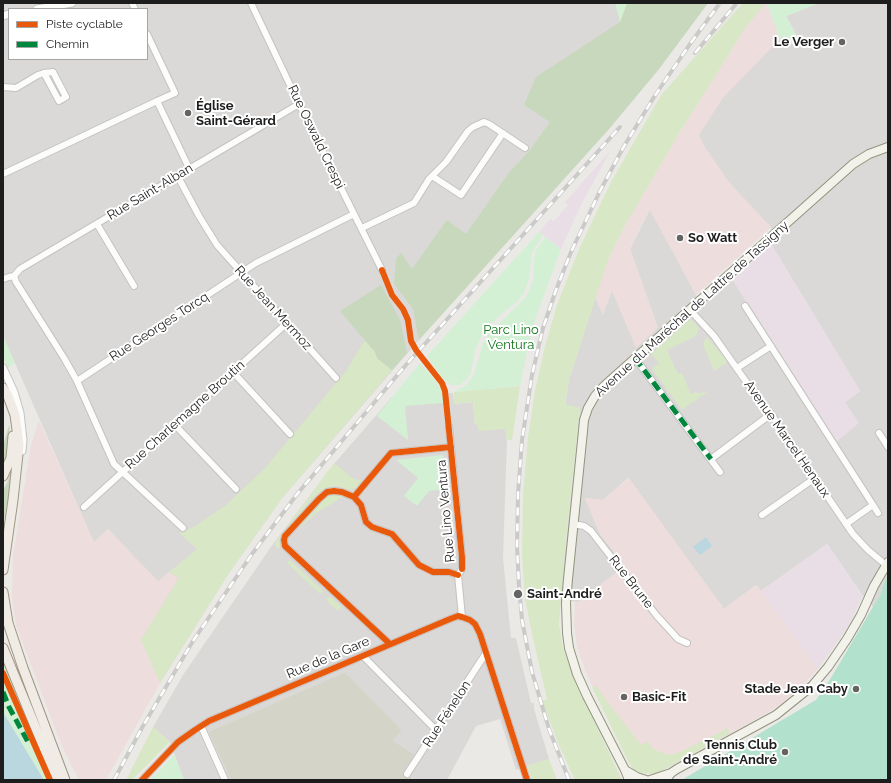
<!DOCTYPE html>
<html>
<head>
<meta charset="utf-8">
<style>
	body { margin:0 }
	#map { position:relative; width:891px; height:783px; overflow:hidden; background:#ebe9e6; font-family:Raleway,sans-serif }
	canvas { display:block }
	.frame { position:absolute; inset:0; border:4px solid #1d1d1d; pointer-events:none }
	.legend { position:absolute; left:8px; top:8px; width:140px; height:52px; box-sizing:border-box; background:#fff; border:1px solid #a5a5a5; margin:0; padding:5px 7px; list-style:none; font-size:12px; color:#1d1d1d }
	.legend li { display:flex; align-items:center; gap:8px; height:20px }
	.legend b { width:20px; border:1px solid #a5a5a5 }
</style>
</head>
<body>
<div id="map">
<canvas width="891" height="783"></canvas>
<div class="frame"></div>
<ul class="legend">
<li><b style="height:5px;background:#e8590c"></b>Piste cyclable</li>
<li><b style="height:5px;background:#00873e"></b>Chemin</li>
</ul>
</div>
<script>
const ctx = document.querySelector('canvas').getContext('2d');
ctx.lineJoin = 'round';
function fillPath(path, color) { ctx.fillStyle = color; ctx.fill(path, 'evenodd'); }
const poly = rows => new Path2D(rows.map(r => 'M' + r).join(''));
function trace(path, color, width, dash) { ctx.strokeStyle = color; ctx.lineWidth = width; ctx.lineCap = dash ? 'butt' : 'round'; ctx.setLineDash(dash || []); ctx.stroke(path); }
function drawText(font, color, halo, rows, align = 'center') {
  ctx.font = font + ' Raleway,sans-serif'; ctx.lineWidth = 4; ctx.setLineDash([]); ctx.textBaseline = 'middle'; ctx.strokeStyle = halo; ctx.fillStyle = color; for (const [text, x, y, turn = 0] of rows) {
    ctx.save(); ctx.translate(x, y); ctx.rotate((+turn || 0) * Math.PI / 180); ctx.textAlign = isNaN(turn) ? turn : align; if (halo) ctx.strokeText(text, 0, 0); ctx.fillText(text, 0, 0); ctx.restore();
  }
}
fillPath(poly([
	[3,3,708,3,659,69,609,129,419,340,283,497,229,573,160,683,141,640,132,629,3,336],
	[9,9,147,9,147,59,9,59],
	[108,529,133,556,157,580,94,542],
	[766,3,780,39,803,47,786,16,819,3,888,3,888,780,682,780,816,700,831,678,873,607,863,596,827,544,761,591,756,585,724,609,628,478,603,500,585,498,600,534,625,566,578,602,560,600,580,408,565,405,569,380,595,297,603,314,612,290,658,328,630,249,650,209,696,295,703,305,733,280,835,443,845,402,860,391,771,244,771,227,753,243,684,127],
	[453,393,454,404,473,402,475,424,505,429,507,440,503,558,511,638,516,638,531,703,534,703,534,709,549,759,516,770,500,719,476,726,447,780,414,780,403,772,393,741,402,730,345,672,210,731,209,733,231,780,184,780,170,742,153,727,183,675,220,621,273,544,333,465,392,397]
]), '#dad9d7');
fillPath(poly([
	[766,3,767,3,780,39,723,98,699,135,705,147,729,182,771,227,696,295,650,210,642,223,630,249,658,328,636,348,612,291,603,314,595,297,607,263,624,227,680,132,746,27],
	[39,421,94,542,108,529,158,581,169,572,179,578,141,640,160,683,106,780,79,780,61,744,16,625,12,598,13,556,31,445],
	[629,478,724,609,757,585,818,669,797,691,779,705,761,717,656,774,643,773,633,769,628,761,587,675,577,647,574,623,575,602,578,602,625,566,600,534,585,498,603,500]
]), '#eddddc');
fillPath(poly([
	[611,150,581,205,561,249,539,232,550,219,554,221,568,205,565,202],
	[771,244,860,391,845,402,859,423,835,443,733,280],
	[827,544,863,596,848,627,818,669,761,591]
]), '#e9dee5');
fillPath(poly([
	[345,672,402,730,393,741,414,755,403,772,414,780,231,780,209,733,210,731]
]), '#d4d4c8');
fillPath(poly([
	[743,3,766,3,746,27,680,132,624,227,607,263,569,380,565,404,580,408,565,549,559,625,563,648,577,685,622,780,575,780,561,750,542,701,547,699,532,634,525,599,522,555,523,494,528,437,535,391,545,346,557,305,579,249,611,182,653,109,662,94],
	[692,320,699,328,697,334,694,337,667,350,678,374,682,373,691,394,698,392,698,394,707,391,707,392,682,410,652,369,659,363,651,354,688,321],
	[707,337,728,362,714,371,703,345,704,341],
	[365,340,375,352,377,358,392,370,283,497,229,573,160,683,141,640,179,578,169,572,197,549,179,533,194,527,226,505,266,467,346,371],
	[520,386,512,440,507,440,505,429,479,431,477,424,475,424,473,402,454,404,454,392],
	[334,463,354,479,362,480,356,488,349,490,336,486,323,489,311,500,282,535,279,540,280,547,279,549,274,544],
	[331,494,344,496,317,513,300,527,299,526,305,521,317,505,327,495],
	[290,560,323,591,320,594,287,563],
	[329,596,342,607,338,611,326,600],
	[595,685,606,699,605,700,606,702,607,701,641,745,647,741,653,749,665,754,674,754,682,751,725,730,727,727,730,733,656,774,643,773,633,769,628,761,592,687],
	[153,727,170,742,132,780,126,780],
	[549,759,557,780,532,780,527,766]
]), '#d8e7c6');
fillPath(poly([
	[627,3,708,3,659,69,609,129,419,340,413,309,394,284,396,259,401,253,412,269,447,220,466,234,508,174,530,150,550,122,524,105,536,77,620,22],
	[381,285,400,320,407,353,392,370,377,358,375,352,340,311],
	[9,425,11,440,8,458,3,468,3,446],
	[14,464,10,488,3,525,3,490,6,485]
]), '#c7d8bc');
fillPath(poly([
	[615,3,627,3,620,22],
	[767,3,819,3,786,16,803,48,780,39],
	[539,232,543,235,532,253,529,279,524,293,516,303,501,314,483,333,475,350,471,373,468,378,460,385,451,385,441,377,427,356],
	[545,237,561,249,537,314,529,342,520,386,454,392,466,385,471,379,474,374,483,343,489,333,520,303,527,295,533,280,534,259,536,250],
	[3,336,15,363,8,368,3,359],
	[420,363,431,375,442,390,443,403,405,406,408,440,377,416],
	[443,455,446,489,429,491,417,506,404,496,418,478,396,460],
	[3,659,28,712,34,736,53,780,44,780,3,712],
	[174,755,184,780,151,780,151,779]
]), '#d4f0d4');
fillPath(poly([
	[886,578,888,580,888,780,682,780,816,700,831,678,873,607,880,596]
]), '#b2e1cd');
fillPath(poly([
	[706,537,712,546,700,555,693,547],
	[3,712,9,722,44,780,3,780]
]), '#bad6de');
const minor = poly([
	[132,3,135,9],
	[251,3,299,104,382,270],
	[147,34,175,93,157,101,189,168],
	[3,87,16,88,38,75,44,73,53,72,66,97,59,101,44,73],
	[3,174,157,101],
	[177,175,199,216,217,245,336,378],
	[432,176,461,195,503,133],
	[97,224,134,286],
	[362,228,414,203,429,179,446,162,468,131,473,127,484,122,489,124,525,148],
	[14,276,16,282,64,358,77,381,114,464,183,528],
	[3,279,9,277,14,276,20,269,299,104],
	[745,306,873,505,846,524],
	[690,310,714,336,759,400,769,411,853,534,868,550,886,565],
	[635,358,720,472],
	[737,368,771,346],
	[233,372,290,434],
	[77,381,256,263,354,214],
	[174,424,236,489],
	[449,427,462,557,462,569,458,575,462,617],
	[879,433,888,447],
	[711,459,771,414],
	[354,497,391,453,451,447],
	[873,505,878,513],
	[84,507,287,323],
	[762,515,815,478],
	[573,524,584,526,591,531,657,616,678,639,687,643],
	[390,644,285,546,284,540,285,536,319,499,327,492,334,491,342,492,354,497,361,505,366,522,372,527,392,534,419,565,433,572,449,572,458,575],
	[363,656,436,730],
	[201,726,225,780],
	[407,774,486,653],
	[142,780,178,742,195,730,209,721,450,619,458,616,462,617,470,620,475,624,480,634,527,780]
]);
const tertiary = poly([
	[37,9,72,3],
	[3,16,9,14],
	[3,368,14,392,20,413,23,440,22,451]
]);
const secondary = poly([
	[625,770,637,777,646,780],
	[629,780,625,770,587,696,577,674,569,648,567,633,566,603,568,579,583,431,584,420,588,408,595,396,604,386,853,164,869,154,888,147],
	[650,780,671,773],
	[666,780,671,773,677,769,776,715,812,686,828,667,847,639,861,615,874,586,888,562]
]);
const primary = poly([
	[3,388,8,396,15,415,19,445,13,500,3,570],
	[3,476,11,458,13,436],
	[3,592,8,623,23,668,65,780],
	[3,648,57,780]
]);
trace(minor, '#c4c3c2', 8);
trace(tertiary, '#c4c3c2', 9);
trace(secondary, '#92947f', 10);
trace(primary, '#a09684', 11);
trace(minor, '#fcfcfb', 6);
trace(tertiary, '#fcfcfb', 7);
trace(secondary, '#f2f2ea', 8);
trace(primary, '#f0ebe4', 9);
const rail = poly([
	[695,53,737,3],
	[114,780,143,726,193,641,252,554,298,493,405,366,620,127],
	[569,780,549,729,532,672,522,620,519,586,517,547,518,494,522,440,532,375,543,328,556,290,571,252,600,191,623,148,654,97,690,44,720,3]
]);
trace(rail, '#cacac9', 4);
trace(rail, '#fff', 2.5, [8]);
trace(poly([
	[635,358,711,459],
	[3,692,9,707,28,742]
]), '#00873e', 5, [10, 5]);
trace(poly([
	[382,270,392,295,403,309,408,320,411,341,416,350,442,383,445,391,462,557,462,569],
	[354,497,391,453,451,447],
	[390,644,285,546,284,540,285,536,319,499,327,492,334,491,342,492,354,497,361,505,366,522,372,527,392,534,419,565,433,572,449,572,458,575],
	[3,673,50,780],
	[142,780,178,742,195,730,209,721,450,619,458,616,462,617,470,620,475,624,480,634,527,780]
]), '#e8590c', 6);
for (const [x, y, r, color] of [
	[842,42,4,"#656463"],
	[188,113,4,"#656463"],
	[680,238,4,"#656463"],
	[518,594,5,"#656463"],
	[856,689,4,"#656463"],
	[624,697,4,"#656463"],
	[785,752,4,"#656463"]
]) { const dot = new Path2D(); dot.arc(x, y, r, 0, 2 * Math.PI); ctx.fillStyle = color; ctx.fill(dot); trace(dot, '#fff', 1.5); }
drawText('bold 13px', '#1d1d1d', '#fff', [
	["Le Verger",834,42,"right"],
	["Église",196,106],
	["Saint-Gérard",196,121],
	["So Watt",688,238],
	["Saint-André",527,594],
	["Stade Jean Caby",848,689,"right"],
	["Basic-Fit",632,697],
	["Tennis Club",777,745,"right"],
	["de Saint-André",777,760,"right"]
], 'left');
drawText('13px', '#1d1d1d', '#fff', [
	["Rue Oswald Crespi",316,137,64],
	["Rue Saint-Alban",150,192,-31],
	["Rue Jean Mermoz",273,308,48],
	["Avenue du Maréchal de Lattre de Tassigny",692,309,-42],
	["Rue Georges Torcq",159,327,-33],
	["Rue Charlemagne Broutin",185,415,-42],
	["Avenue Marcel Henaux",787,439,55],
	["Rue Lino Ventura",446,511,-95],
	["Rue Brune",631,582,52],
	["Rue de la Gare",328,658,-23],
	["Rue Fénelon",447,714,-57]
]);
drawText('13px', '#107618', '#fff', [
	["Parc Lino",511,330],
	["Ventura",511,345]
]);
</script>
</body>
</html>
